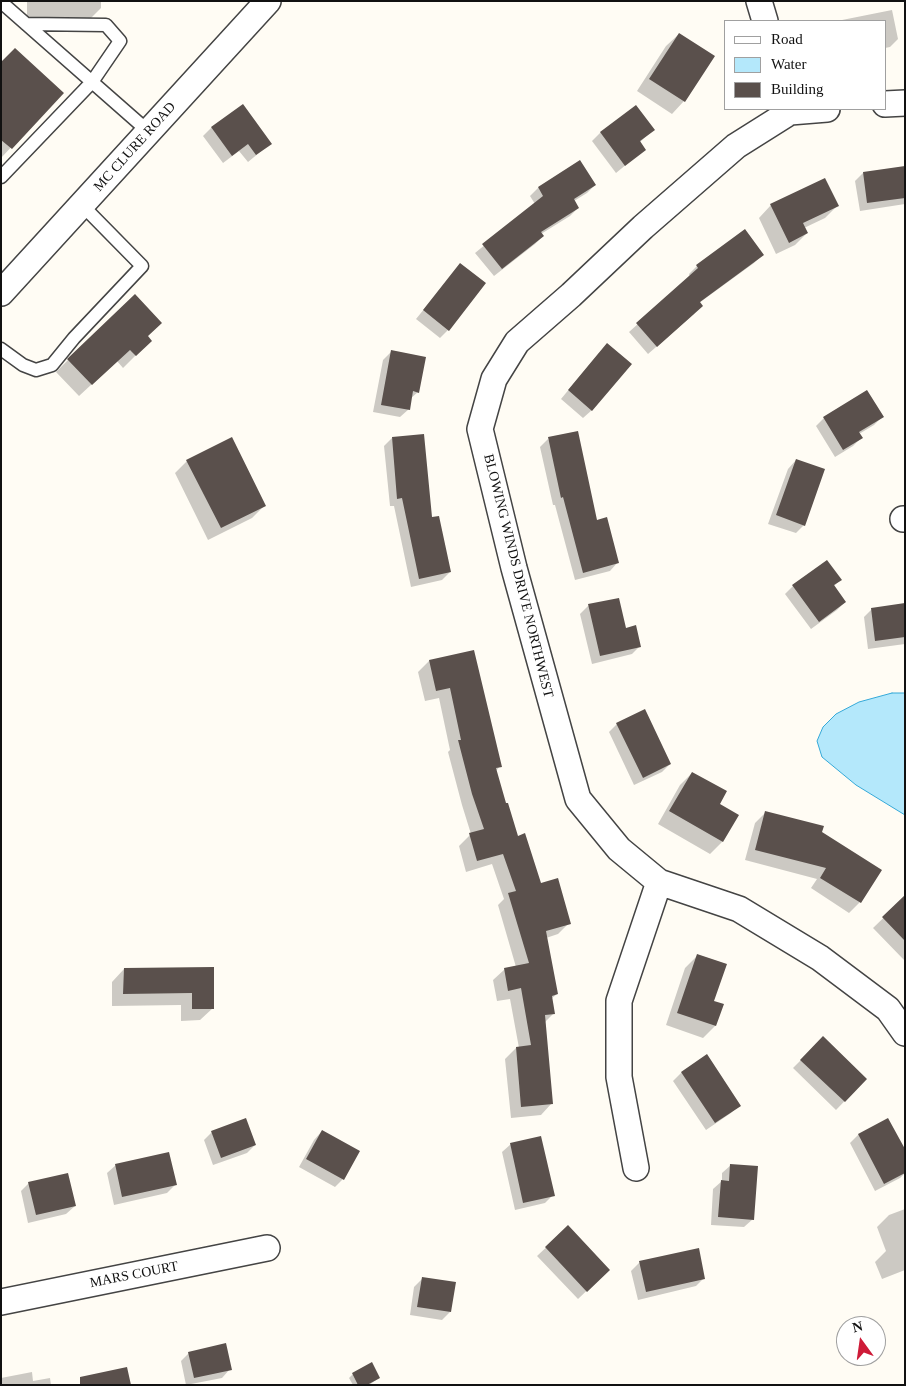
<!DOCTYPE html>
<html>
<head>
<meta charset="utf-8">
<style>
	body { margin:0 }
	#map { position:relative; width:906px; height:1386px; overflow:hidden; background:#fffcf4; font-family:"Times New Roman",serif }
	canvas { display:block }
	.frame { position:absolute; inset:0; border:2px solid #111; pointer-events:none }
	.legend { position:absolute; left:724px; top:20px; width:162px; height:90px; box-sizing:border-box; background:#fff; border:1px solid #a0a0a0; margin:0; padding:6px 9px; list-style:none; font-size:15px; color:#111 }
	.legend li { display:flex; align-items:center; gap:10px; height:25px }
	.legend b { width:25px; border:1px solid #a0a0a0 }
	.north { position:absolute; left:836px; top:1316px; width:50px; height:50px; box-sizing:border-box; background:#fff; border:1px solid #a0a0a0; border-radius:50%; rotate:346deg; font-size:14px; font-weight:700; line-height:20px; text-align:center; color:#111 }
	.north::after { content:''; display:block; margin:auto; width:18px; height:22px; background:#ce1b38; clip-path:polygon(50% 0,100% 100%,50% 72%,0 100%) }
</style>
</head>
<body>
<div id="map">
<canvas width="906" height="1386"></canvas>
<div class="frame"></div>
<ul class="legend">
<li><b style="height:6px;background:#fff"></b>Road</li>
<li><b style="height:14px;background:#b4e8fb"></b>Water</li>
<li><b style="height:14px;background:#5a504c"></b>Building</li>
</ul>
<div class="north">N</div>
</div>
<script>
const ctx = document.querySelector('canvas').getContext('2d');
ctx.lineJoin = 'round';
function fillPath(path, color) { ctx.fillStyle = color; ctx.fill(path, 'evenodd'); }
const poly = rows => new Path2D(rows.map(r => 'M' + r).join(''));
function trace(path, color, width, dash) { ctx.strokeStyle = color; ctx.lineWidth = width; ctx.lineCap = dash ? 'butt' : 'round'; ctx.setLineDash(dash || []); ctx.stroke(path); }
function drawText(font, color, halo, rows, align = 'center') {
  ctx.font = font + ' "Times New Roman",serif'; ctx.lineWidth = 5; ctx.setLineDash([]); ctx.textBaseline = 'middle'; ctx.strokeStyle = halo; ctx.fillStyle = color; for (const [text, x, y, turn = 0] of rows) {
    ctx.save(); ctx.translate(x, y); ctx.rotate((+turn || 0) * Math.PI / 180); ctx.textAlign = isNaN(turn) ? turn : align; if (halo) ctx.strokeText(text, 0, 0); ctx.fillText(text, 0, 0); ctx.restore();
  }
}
const water = poly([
	[892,693,905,693,905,815,856,785,822,757,817,741,823,727,836,714,859,702,892,693]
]);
fillPath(water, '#b4e8fb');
trace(water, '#35a9d8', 1);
fillPath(poly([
	[27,1,101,1,101,8,85,24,27,25],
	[892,10,898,39,890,47,885,48,885,21,837,21],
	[679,34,684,101,672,114,637,91,666,46],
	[1,63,62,93,1,158],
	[243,106,270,144,248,162,239,151,223,163,203,136,211,128],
	[635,107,653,130,639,143,644,150,616,173,592,141,600,133],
	[580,162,595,185,587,193,574,201,578,208,570,216,541,234,543,236,535,244,494,276,475,253,535,204,530,196,538,188],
	[905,167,905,204,860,211,855,181,863,173],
	[771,205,837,206,825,218,804,228,807,233,795,245,776,254,759,218],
	[745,231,762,255,754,263,699,303,694,314,648,354,629,332,690,277,689,274,697,266],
	[460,265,448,330,440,338,416,319],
	[146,336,138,353,123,368,117,361,79,396,56,372,68,360],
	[391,352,418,392,410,399,409,409,400,417,373,412,383,360],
	[599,353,592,410,583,418,561,399],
	[882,417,874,425,859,434,861,438,853,446,835,457,816,426,824,418],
	[392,438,431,519,450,572,442,580,411,587,394,506,390,506,384,446],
	[548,439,596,521,618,562,610,571,575,580,555,505,553,505,540,447],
	[796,460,804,525,796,533,768,524,788,469],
	[187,461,265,505,252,518,208,540,175,473],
	[840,580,834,586,845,602,837,610,811,629,785,594,793,586],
	[618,599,625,629,640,646,632,654,592,664,580,614,588,606],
	[905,605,905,644,868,649,864,617,872,609],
	[473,651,500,766,496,771,505,805,517,837,540,885,569,923,558,934,546,938,557,994,551,999,554,1013,545,1022,552,1103,541,1115,511,1118,505,1059,516,1048,519,1048,510,999,497,1001,493,980,505,969,516,967,498,905,504,899,492,864,466,872,459,846,471,834,462,805,448,752,450,750,439,698,425,701,418,672,429,661],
	[617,724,670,764,662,772,634,785,609,732],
	[692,773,718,804,722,842,710,854,658,824,680,785],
	[765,813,821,833,880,870,860,902,849,913,811,888,817,879,745,860,755,823],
	[905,897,905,961,873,928],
	[697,956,713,1001,715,1026,703,1038,666,1025,685,968],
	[213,968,213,1008,200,1020,181,1021,181,1005,112,1006,112,982,124,969],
	[823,1038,866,1079,836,1110,793,1068],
	[706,1056,739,1105,731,1113,706,1130,673,1081,681,1073],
	[888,1120,905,1164,905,1173,900,1178,875,1191,850,1143,858,1135],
	[322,1131,343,1179,335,1187,299,1167,314,1140],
	[212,1132,255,1145,247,1153,213,1165,204,1140],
	[511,1144,553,1195,545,1203,515,1210,502,1152],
	[116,1165,175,1185,167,1193,114,1205,107,1173],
	[731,1165,753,1219,744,1227,711,1225,713,1189,722,1181,722,1173],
	[29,1183,75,1206,66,1214,28,1223,21,1191],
	[905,1209,905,1270,882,1279,875,1262,886,1251,877,1227,889,1215],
	[568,1227,600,1278,578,1299,537,1256],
	[698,1249,704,1278,696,1286,638,1300,631,1271,639,1263],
	[422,1279,450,1312,442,1320,410,1315,414,1287],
	[189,1353,230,1369,222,1378,186,1385,181,1361],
	[32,1372,33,1381,50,1378,51,1385,1,1385,1,1378],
	[353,1374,379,1378,369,1385,353,1385,349,1378]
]), '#0003');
fillPath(poly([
	[679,33,715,56,685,102,649,79],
	[15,48,64,93,12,149,1,140,1,62],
	[243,104,272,144,256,155,248,144,232,156,211,127],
	[636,105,655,130,640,141,646,150,625,166,600,132],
	[580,160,596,185,574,199,579,208,541,232,544,236,502,269,482,244,543,196,538,187],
	[905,166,905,198,867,203,863,172],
	[825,178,839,206,803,223,808,233,789,243,770,204],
	[745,229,764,255,700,302,703,306,657,347,636,323,698,268,696,265],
	[460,263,486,283,449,331,423,310],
	[135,294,162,323,148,336,152,341,136,356,130,350,92,385,67,359],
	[607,343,632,364,592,411,568,390],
	[391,350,426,357,419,393,413,391,410,410,381,405],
	[867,390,884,417,859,432,863,438,843,450,823,417],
	[578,431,597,520,607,517,619,563,583,573,563,497,561,498,548,437],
	[424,434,432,517,439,516,451,572,419,579,402,498,397,499,392,437],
	[232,437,266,506,221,528,186,460],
	[796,459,825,469,805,526,776,515],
	[827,560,842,580,834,585,846,602,819,622,792,585],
	[619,598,626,628,636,625,641,647,600,656,588,604],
	[905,603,905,637,875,641,871,608],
	[474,650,502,767,496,768,506,803,508,803,518,836,525,833,541,883,558,878,571,924,546,931,558,994,552,996,555,1014,545,1015,553,1104,521,1107,516,1047,531,1045,521,988,508,991,504,968,529,963,508,893,516,891,503,854,477,861,469,833,484,829,472,794,458,740,461,740,450,688,436,691,429,660],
	[645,709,671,764,643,778,616,723],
	[692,772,727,791,720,804,739,815,723,842,669,811],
	[765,811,824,826,822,832,882,870,861,903,820,878,826,868,755,850],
	[905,895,905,941,882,917],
	[697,954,727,964,714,1001,724,1004,716,1026,677,1013],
	[214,967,214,1009,192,1009,192,993,123,994,124,968],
	[823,1036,867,1079,845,1102,800,1060],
	[707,1054,741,1106,715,1123,681,1072],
	[246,1118,256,1145,221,1158,211,1131],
	[888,1118,905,1149,905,1173,884,1184,858,1134],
	[322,1130,360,1151,344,1180,306,1159],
	[541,1136,555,1196,523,1203,510,1143],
	[169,1152,177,1185,122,1197,115,1164],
	[730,1164,758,1166,754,1220,718,1217,721,1180,729,1181],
	[68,1173,76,1206,36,1215,28,1182],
	[568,1225,610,1270,587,1292,545,1247],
	[699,1248,705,1279,646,1292,639,1261],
	[422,1277,456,1282,451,1312,417,1307],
	[226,1343,232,1370,194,1378,188,1352],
	[372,1362,380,1378,367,1385,358,1385,352,1373],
	[127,1367,131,1385,80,1385,80,1377]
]), '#5a504c');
const service = poly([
	[1,2,149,132],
	[1,177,92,82,120,41,106,25,26,24],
	[1,349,23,365,36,370,52,365,74,338,142,266,82,205]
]);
const minor = poly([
	[759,1,765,21],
	[885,104,905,103],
	[827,109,790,112,736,146,643,227,571,295,517,342,494,379,480,429,514,568,578,799,619,849,659,882,739,909,820,958,888,1009,905,1033],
	[1,293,268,1],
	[903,519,905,519],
	[636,1168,619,1077,619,1001,659,882],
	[1,1302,267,1248]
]);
trace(service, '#444', 15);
trace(minor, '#444', 28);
trace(service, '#fff', 12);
trace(minor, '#fff', 25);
drawText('14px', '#111', '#fff', [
	["MC CLURE ROAD",135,147,-48],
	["BLOWING WINDS DRIVE NORTHWEST",518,576,76],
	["MARS COURT",134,1275,-11]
]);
</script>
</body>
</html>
